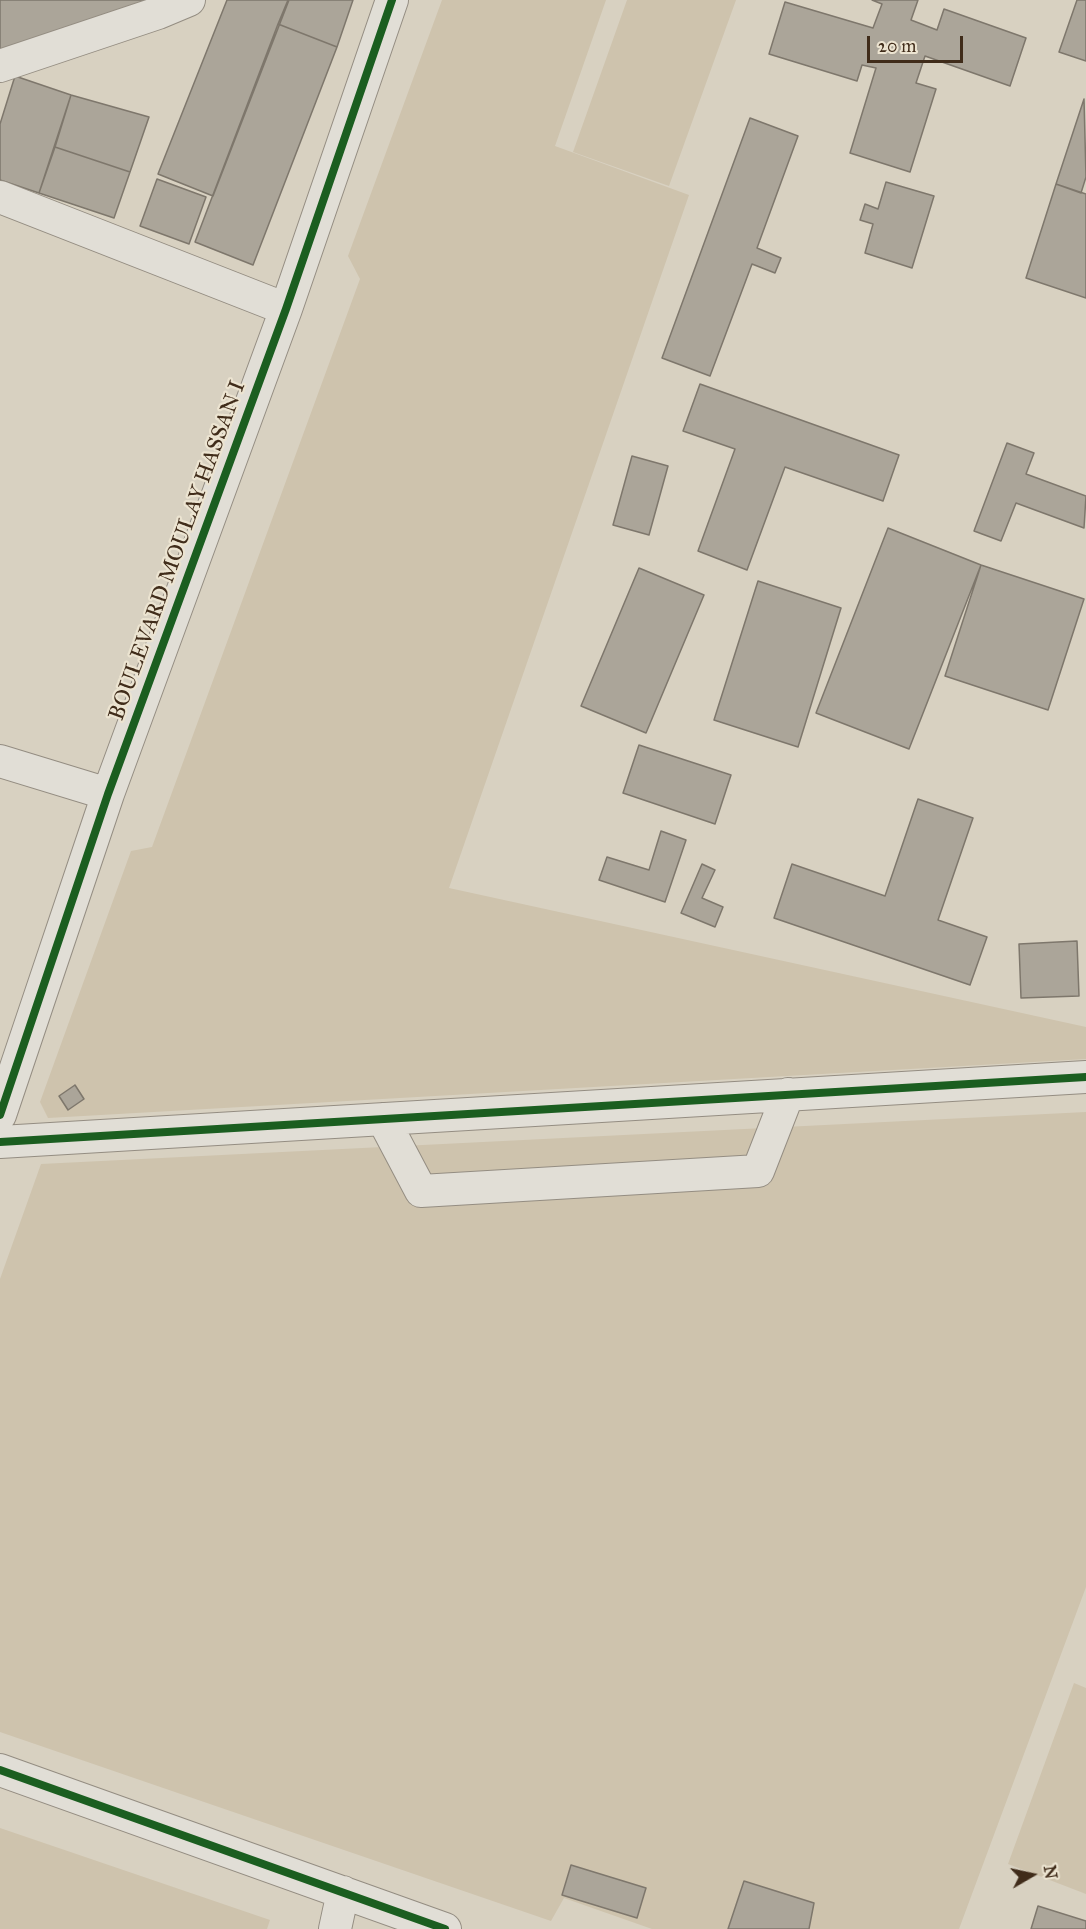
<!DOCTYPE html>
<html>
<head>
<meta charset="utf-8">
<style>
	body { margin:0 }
	#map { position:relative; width:1086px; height:1929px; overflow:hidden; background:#d8d1c1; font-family:"IM FELL Great Primer",serif }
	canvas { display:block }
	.north { position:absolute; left:1002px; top:1845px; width:60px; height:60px; -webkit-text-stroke:4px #ece4d1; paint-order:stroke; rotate:81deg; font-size:16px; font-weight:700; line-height:24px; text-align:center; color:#402c1a }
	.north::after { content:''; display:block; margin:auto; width:21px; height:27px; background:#402c1a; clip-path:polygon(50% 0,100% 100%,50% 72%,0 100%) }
	.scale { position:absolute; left:867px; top:36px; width:96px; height:27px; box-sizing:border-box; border:3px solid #402c1a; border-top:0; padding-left:8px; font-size:18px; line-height:21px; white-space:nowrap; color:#402c1a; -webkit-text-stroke:4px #ece4d1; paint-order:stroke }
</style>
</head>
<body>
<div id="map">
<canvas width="1086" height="1929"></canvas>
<div class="north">N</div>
<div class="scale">20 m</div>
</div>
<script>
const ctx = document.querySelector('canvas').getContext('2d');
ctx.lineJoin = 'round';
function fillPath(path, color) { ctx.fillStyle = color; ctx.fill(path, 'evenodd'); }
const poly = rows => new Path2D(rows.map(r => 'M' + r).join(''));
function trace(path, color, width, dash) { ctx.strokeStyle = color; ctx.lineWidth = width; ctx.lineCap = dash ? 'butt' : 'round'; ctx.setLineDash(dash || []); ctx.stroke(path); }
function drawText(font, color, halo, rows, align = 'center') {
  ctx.font = font + ' "IM FELL Great Primer",serif'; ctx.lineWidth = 4.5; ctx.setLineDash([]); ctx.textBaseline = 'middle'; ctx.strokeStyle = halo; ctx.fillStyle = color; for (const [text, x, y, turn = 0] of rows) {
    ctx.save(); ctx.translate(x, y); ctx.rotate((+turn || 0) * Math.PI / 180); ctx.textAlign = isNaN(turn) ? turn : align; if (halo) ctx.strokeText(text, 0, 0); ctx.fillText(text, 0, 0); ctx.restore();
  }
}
fillPath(poly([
	[442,0,606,0,555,146,689,195,449,888,1086,1027,1086,1059,48,1118,40,1102,131,851,152,847,360,279,348,256],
	[627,0,736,0,669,186,573,152],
	[1086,1112,1086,1587,959,1929,652,1929,564,1898,551,1921,0,1732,0,1279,41,1164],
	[1074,1683,1086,1688,1086,1894,1008,1864],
	[0,1828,270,1920,267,1929,0,1929]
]), '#cec3ad');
const building = poly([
	[0,0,152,0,0,54,0,0],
	[227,0,289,0,213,196,158,174,227,0],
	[288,0,353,0,337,47,278,24,288,0],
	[872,0,918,0,911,20,937,30,944,9,1026,38,1010,86,925,56,916,83,936,89,910,172,850,153,876,68,862,65,857,81,769,54,785,2,873,28,882,4,872,0],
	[1077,0,1086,0,1086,61,1059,52,1077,0],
	[278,24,337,47,253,265,195,242,278,24],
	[15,76,71,95,39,193,0,180,0,124,15,76],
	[71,95,149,117,130,172,55,147,71,95],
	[1084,99,1086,177,1081,193,1056,184,1084,99],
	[750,118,798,136,757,248,781,258,775,273,752,264,710,376,662,358,750,118],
	[55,147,130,172,114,218,39,193,55,147],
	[157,179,206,197,189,244,140,226,157,179],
	[886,182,934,196,912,268,865,253,873,224,860,220,865,204,878,209,886,182],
	[1056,184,1086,194,1086,298,1026,278,1056,184],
	[700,384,899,455,883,501,785,467,747,570,698,551,735,449,683,431,700,384],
	[1007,443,1034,453,1026,474,1086,496,1084,528,1016,503,1001,541,974,531,1007,443],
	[632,456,668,466,649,535,613,525,632,456],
	[888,528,981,565,909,749,816,713,888,528],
	[981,565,1084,599,1048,710,945,676,981,565],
	[639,568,704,595,646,733,581,706,639,568],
	[758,581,841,608,798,747,714,720,758,581],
	[639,745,731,775,715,824,623,793,639,745],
	[918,799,973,818,938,920,987,937,970,985,774,918,792,864,885,896,918,799],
	[661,831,686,840,665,902,599,880,607,857,649,870,661,831],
	[702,864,715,870,702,898,723,907,715,927,681,913,702,864],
	[1077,941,1079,996,1021,998,1019,944,1077,941],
	[75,1085,84,1099,68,1110,59,1096,75,1085],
	[571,1865,646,1888,637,1918,562,1895,571,1865],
	[744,1881,814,1903,809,1929,728,1929,744,1881],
	[1038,1906,1086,1921,1086,1929,1031,1929,1038,1906]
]);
fillPath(building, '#aba599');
trace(building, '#7e776c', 1.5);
const minor = poly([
	[0,66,158,13,189,0],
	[0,197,286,309],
	[0,761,108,794],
	[0,1115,108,794,286,309,392,0],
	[383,1119,421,1191,758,1171,788,1094],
	[0,1142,1086,1077],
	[0,1770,445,1929],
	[335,1929,343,1892]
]);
trace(minor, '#948d82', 34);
trace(minor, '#e1ded6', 32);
trace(poly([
	[0,1115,108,794,286,309,392,0],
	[0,1142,1086,1077],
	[0,1770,445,1929]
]), '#1b5e20', 8);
drawText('22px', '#402c1a', '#ece4d1', [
	["BOULEVARD MOULAY HASSAN I",178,551,-70]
]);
</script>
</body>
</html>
